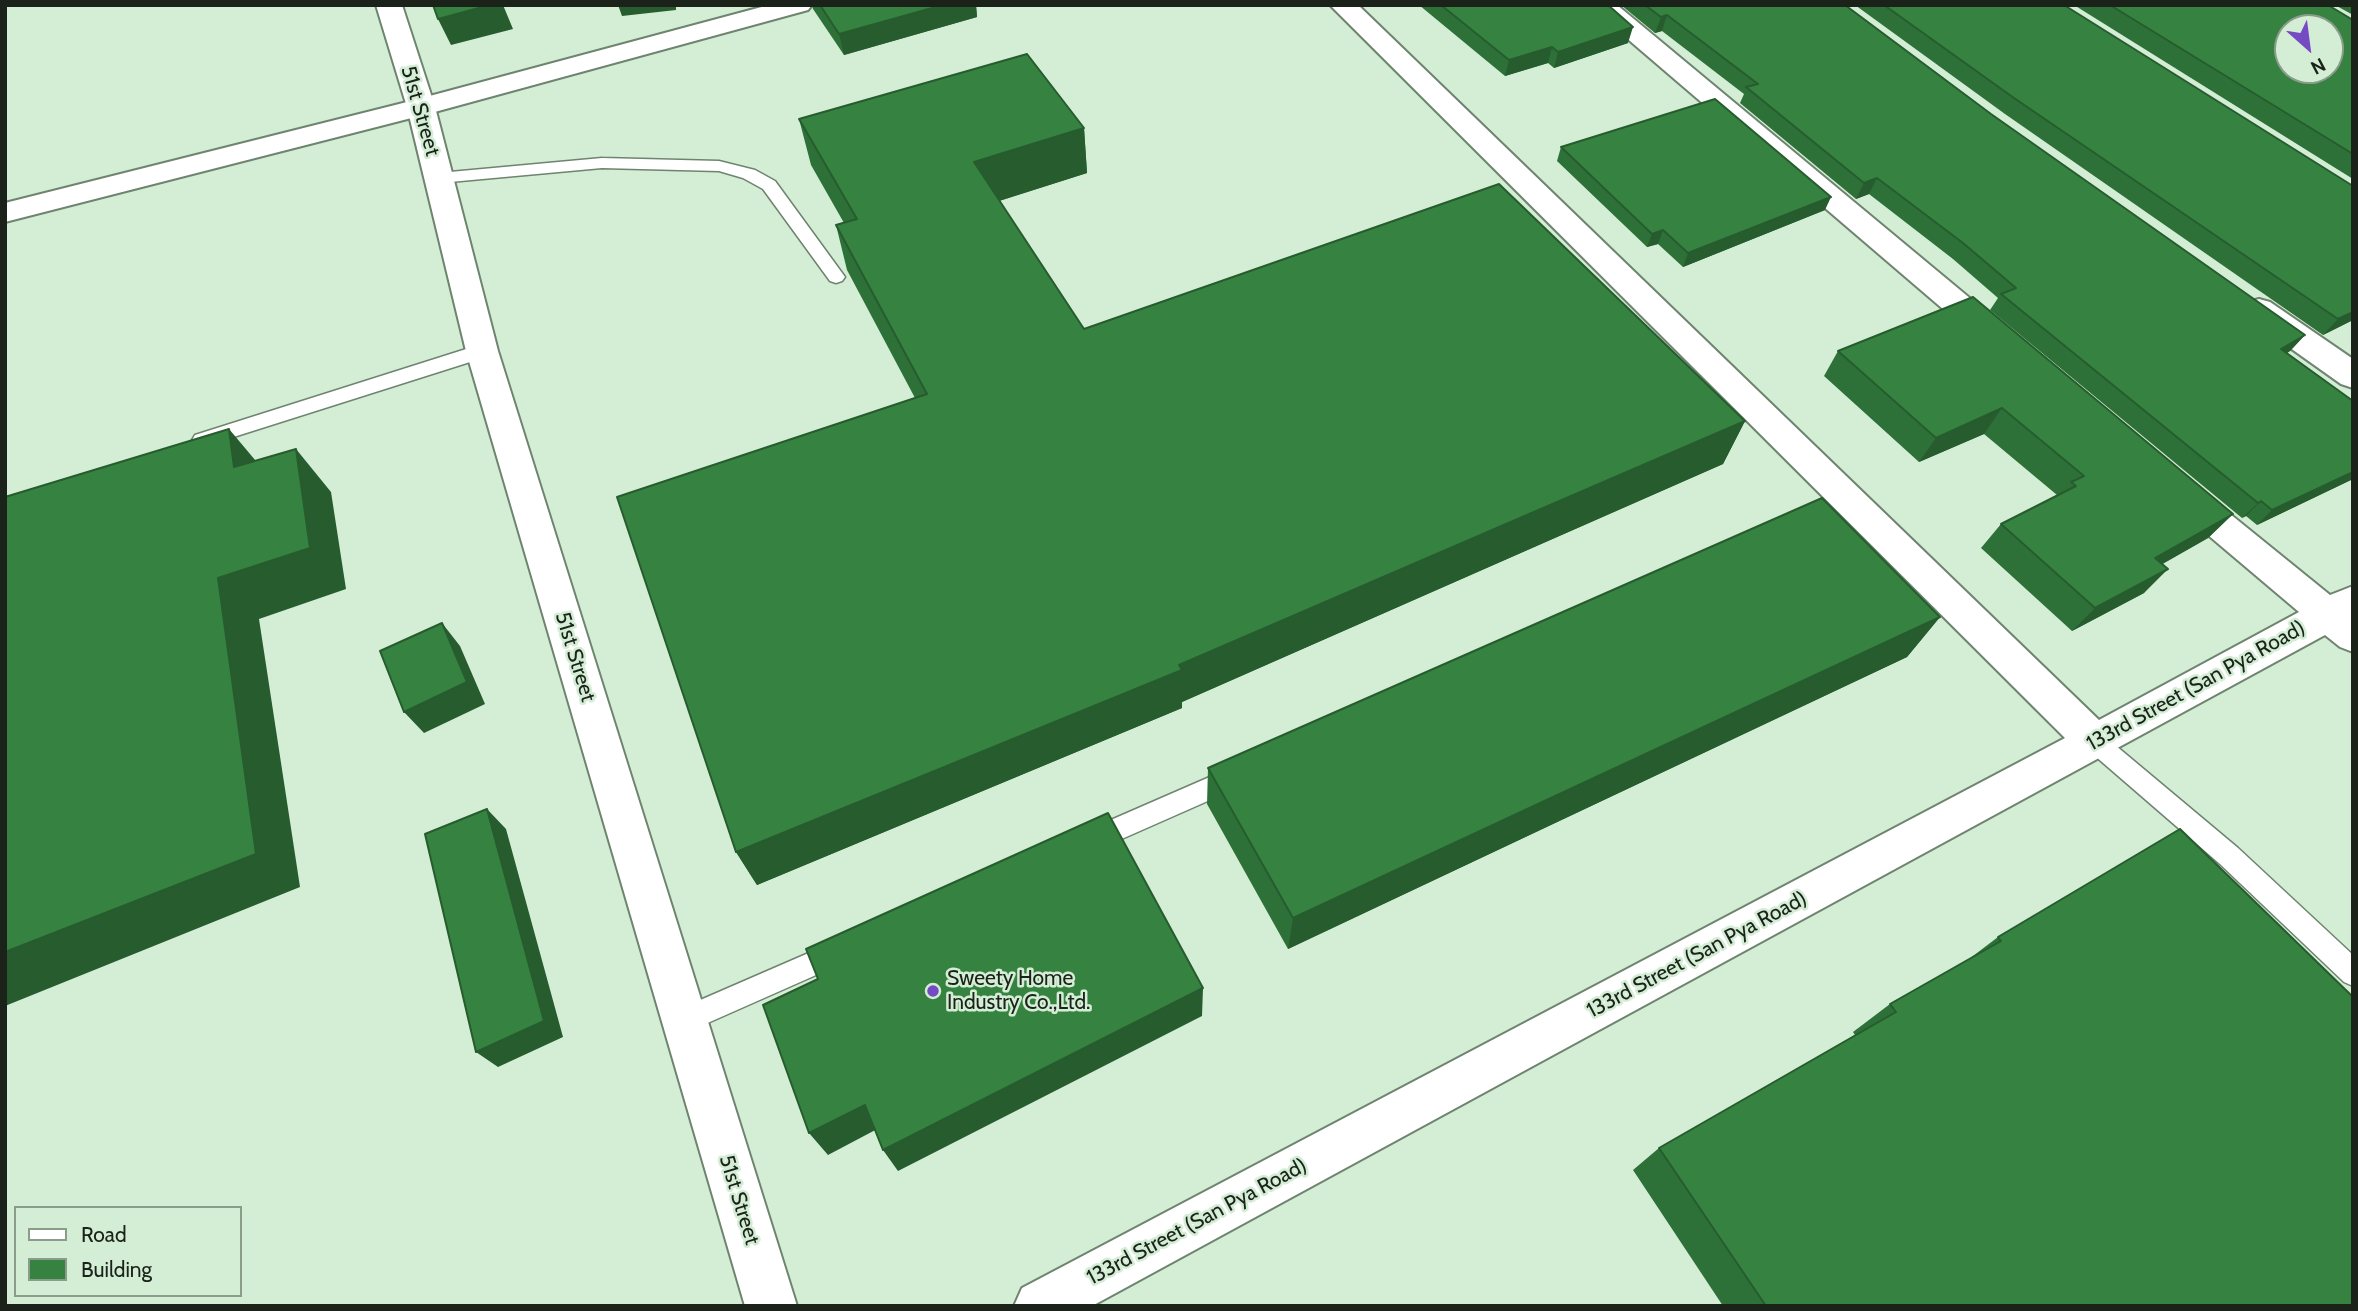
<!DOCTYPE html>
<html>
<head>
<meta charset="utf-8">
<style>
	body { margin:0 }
	#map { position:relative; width:2358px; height:1311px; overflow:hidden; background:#d4edd5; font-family:Cabin,sans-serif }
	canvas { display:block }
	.frame { position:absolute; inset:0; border:7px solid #1a221a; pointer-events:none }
	.legend { position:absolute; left:14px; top:1206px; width:228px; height:91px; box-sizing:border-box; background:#d4edd5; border:2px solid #8a9c8a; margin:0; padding:9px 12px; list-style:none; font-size:21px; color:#1a221a }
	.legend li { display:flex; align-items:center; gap:14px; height:35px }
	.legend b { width:35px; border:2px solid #8a9c8a }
	.north { position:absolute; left:2274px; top:14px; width:70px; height:70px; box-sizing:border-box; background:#d4edd5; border:2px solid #8a9c8a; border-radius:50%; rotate:152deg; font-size:19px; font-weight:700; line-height:28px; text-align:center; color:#1a221a }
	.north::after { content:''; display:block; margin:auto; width:24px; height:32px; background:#764ac3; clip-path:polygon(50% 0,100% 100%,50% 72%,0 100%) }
</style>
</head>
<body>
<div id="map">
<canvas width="2358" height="1311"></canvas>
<div class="frame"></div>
<ul class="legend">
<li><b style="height:9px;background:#fff"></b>Road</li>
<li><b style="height:19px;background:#368341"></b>Building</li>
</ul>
<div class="north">N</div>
</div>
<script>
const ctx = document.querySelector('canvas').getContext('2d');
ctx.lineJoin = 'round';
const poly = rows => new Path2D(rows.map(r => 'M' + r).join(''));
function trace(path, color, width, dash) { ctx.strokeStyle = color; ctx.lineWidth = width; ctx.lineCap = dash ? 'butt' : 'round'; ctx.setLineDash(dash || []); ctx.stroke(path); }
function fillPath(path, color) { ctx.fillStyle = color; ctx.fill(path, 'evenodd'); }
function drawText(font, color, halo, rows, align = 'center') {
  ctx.font = font + ' Cabin,sans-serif'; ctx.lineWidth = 5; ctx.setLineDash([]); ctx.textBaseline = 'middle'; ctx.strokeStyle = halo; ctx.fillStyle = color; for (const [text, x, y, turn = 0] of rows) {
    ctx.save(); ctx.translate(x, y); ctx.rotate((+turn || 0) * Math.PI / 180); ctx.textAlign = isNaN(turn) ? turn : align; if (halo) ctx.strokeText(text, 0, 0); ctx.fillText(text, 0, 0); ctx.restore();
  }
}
const service = poly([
	[602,158,719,161,755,170,775,181,845,277,842,281,836,283,830,281,763,189,743,178,719,171,602,168,439,183,430,178,439,173,602,158],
	[482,344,489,346,492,351,489,356,202,447,195,445,192,440,195,435,482,344],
	[2095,732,2103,735,2238,848,2353,955,2353,986,2344,982,2220,864,2087,749,2083,742,2087,735,2095,732],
	[1235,766,1244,769,1247,777,1244,785,1099,849,1090,852,1081,849,1078,841,1081,833,1235,766],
	[841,939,850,942,854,951,850,960,685,1033,675,1029,672,1020,675,1011,841,939]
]);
const minor = poly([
	[769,5,812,5,808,10,431,113,5,222,5,203,411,101,769,5],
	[1330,5,1358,5,2099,720,2299,612,2169,502,2163,493,2169,484,2181,480,2193,484,2330,595,2353,586,2353,652,2340,647,2325,635,1092,1306,1014,1306,1022,1288,2065,738,1330,5],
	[1588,5,1617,5,2007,329,2012,337,2007,345,1996,348,1985,345,1588,5],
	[2259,299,2270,302,2353,359,2353,388,2341,384,2248,318,2243,310,2248,302,2259,299]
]);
const tertiary = poly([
	[376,5,402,5,435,107,498,351,797,1306,745,1306,466,351,407,107,376,5]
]);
trace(service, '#6e846f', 3);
trace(minor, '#6e846f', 4);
trace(tertiary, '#6e846f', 4);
fillPath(service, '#fff');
fillPath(minor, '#fff');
fillPath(tertiary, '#fff');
fillPath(poly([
	[812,5,976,5,977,17,844,55,813,9],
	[1419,5,1608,5,1628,43,1554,68,1548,63,1505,76],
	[1621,5,1845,5,1991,114,2305,335,2290,351,2287,353,2353,401,2353,479,2257,525,2246,516,2242,518,1990,310,1998,298,1953,259,1869,194,1856,199,1740,103,1744,94,1662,31,1655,33],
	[1855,5,2064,5,2353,186,2353,320,2323,335,2005,114],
	[2074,5,2328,5,2353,20,2353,179],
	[2335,5,2353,5,2353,15],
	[799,119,1084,128,1087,173,999,201,1084,329,1745,421,1723,464,1182,702,1182,708,757,885,736,852,915,398,847,270,836,225,844,223,811,165],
	[1561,147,1825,210,1683,267,1658,244,1647,247,1557,161],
	[1973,297,2233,514,2208,538,2162,564,2144,593,2072,631,1981,548,2001,524,2057,495,1984,434,1919,462,1824,376,1838,351],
	[1940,617,1907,657,1288,949,1207,804,1208,768],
	[1998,937,2353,1306,1723,1306,1633,1170,1659,1148,1855,1035,1853,1032,1890,1004,1969,959]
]), '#2e7138');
fillPath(poly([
	[490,5,503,5,513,29,451,45,438,19],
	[618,5,676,5,676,10,622,16],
	[943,5,976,5,977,17,844,55,839,34],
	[1667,15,1662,31,1655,33,1661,17],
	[1633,27,1628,43,1554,68,1558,52],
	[1552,47,1548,63,1505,76,1509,60],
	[1084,128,1087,173,980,207,974,162],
	[1877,178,1869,194,1856,199,1864,183],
	[1831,197,1825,210,1683,267,1688,253],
	[1663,230,1658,244,1647,247,1652,234],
	[2353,312,2353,320,2323,335,2338,319],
	[2305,335,2290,351,2267,365,2281,349],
	[2002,408,1984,434,1919,462,1936,438],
	[1745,421,1723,464,1182,702,1182,708,757,885,736,852,1179,665],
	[229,429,266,473,234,467],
	[296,449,331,492,346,589,259,619,300,887,5,1006,5,952,218,578],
	[2353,472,2353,479,2257,525,2272,510],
	[2261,501,2246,516,2242,518,2258,503],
	[2233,514,2208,538,2131,582,2155,558],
	[2168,569,2144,593,2072,631,2095,608],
	[1940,617,1907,657,1288,949,1293,918],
	[442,623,460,646,485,704,424,733,404,712],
	[487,809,506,829,563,1037,498,1067,476,1052],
	[1203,988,1202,1016,898,1171,883,1150],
	[865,1105,881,1127,828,1155,809,1133]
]), '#265c2e');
const building = poly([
	[433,5,490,5,438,19,433,5],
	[820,5,943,5,839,34,820,5],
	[1441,5,1608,5,1633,27,1558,52,1552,47,1509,60,1441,5],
	[1645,5,1845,5,1991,114,2305,335,2281,349,2353,401,2353,472,2272,510,2261,501,2258,503,2001,294,2016,288,1963,243,1877,178,1864,183,1746,87,1758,84,1667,15,1661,17,1645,5],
	[1884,5,2064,5,2353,186,2353,312,2338,319,2014,98,1884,5],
	[2110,5,2328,5,2353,20,2353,154,2110,5],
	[2288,28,2330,28,2330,70,2288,70,2288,28],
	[1027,54,1084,128,974,162,1084,329,1499,184,1745,421,1179,665,1182,670,736,852,617,497,927,394,836,225,857,219,799,119,1027,54],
	[1715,99,1831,197,1688,253,1663,230,1652,234,1561,147,1715,99],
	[1973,297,2233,514,2155,558,2168,569,2095,608,2001,524,2076,486,2071,482,2084,476,2002,408,1936,438,1838,351,1973,297],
	[229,429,234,467,296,449,310,548,218,578,256,854,5,952,5,497,229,429],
	[1822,498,1940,617,1293,918,1208,768,1822,498],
	[442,623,467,682,404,712,380,651,442,623],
	[487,809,544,1021,476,1052,425,834,487,809],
	[1108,813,1203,988,883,1150,865,1105,809,1133,763,1005,818,979,806,949,1108,813],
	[2180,829,2353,997,2353,1306,1766,1306,1659,1148,1896,1012,1890,1004,2001,941,1998,937,2180,829]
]);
fillPath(building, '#368341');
trace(building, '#265c2e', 2);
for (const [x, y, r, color] of [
	[933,991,7,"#764ac3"]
]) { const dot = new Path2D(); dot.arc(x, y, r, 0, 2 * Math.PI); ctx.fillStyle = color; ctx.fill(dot); trace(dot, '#d4edd5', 2.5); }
drawText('21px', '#1a221a', '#d4edd5', [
	["51st Street",420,111,74],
	["51st Street",575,657,73],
	["133rd Street (San Pya Road)",2196,686,-29],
	["133rd Street (San Pya Road)",1697,955,-28],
	["51st Street",739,1200,73],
	["133rd Street (San Pya Road)",1197,1222,-28]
]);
drawText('21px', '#1a221a', '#d4edd5', [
	["Sweety Home",947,979],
	["Industry Co.,Ltd.",947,1003]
], 'left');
</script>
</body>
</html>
